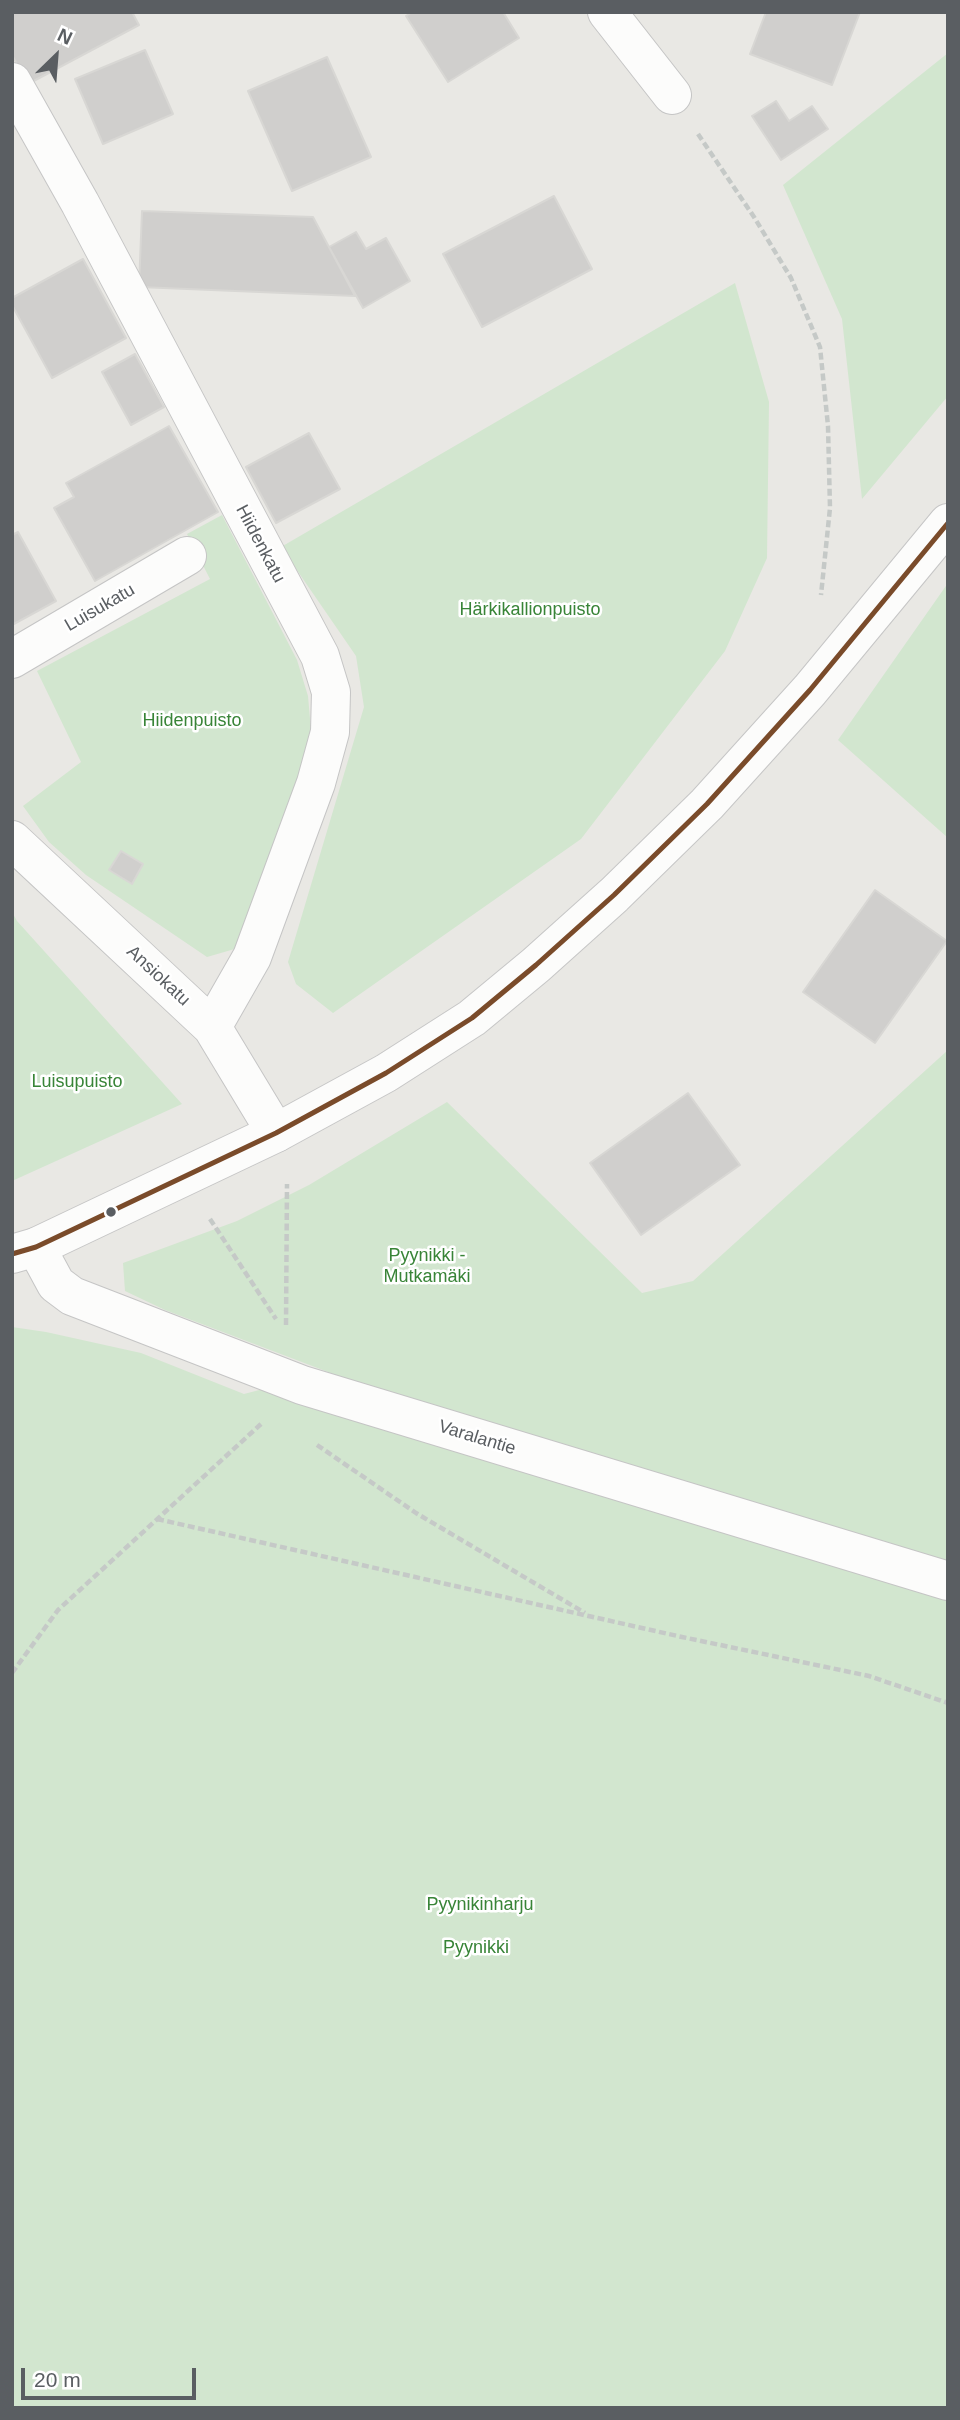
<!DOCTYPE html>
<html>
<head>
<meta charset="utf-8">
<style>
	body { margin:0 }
	#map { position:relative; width:960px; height:2420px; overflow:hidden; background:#e9e8e4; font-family:Helvetica,sans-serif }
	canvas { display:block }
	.frame { position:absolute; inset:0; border:14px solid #5a5e62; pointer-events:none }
	.north { position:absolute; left:21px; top:21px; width:70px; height:70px; -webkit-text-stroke:5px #fff; paint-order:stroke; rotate:25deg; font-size:19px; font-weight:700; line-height:28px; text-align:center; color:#5a5e62 }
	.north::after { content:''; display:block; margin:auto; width:24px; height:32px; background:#5a5e62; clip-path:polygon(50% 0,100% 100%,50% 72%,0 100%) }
	.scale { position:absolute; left:21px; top:2368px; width:175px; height:32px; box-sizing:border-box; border:4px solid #5a5e62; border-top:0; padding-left:9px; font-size:21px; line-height:24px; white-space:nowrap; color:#5a5e62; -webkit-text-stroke:5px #fff; paint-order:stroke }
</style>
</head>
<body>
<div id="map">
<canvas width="960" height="2420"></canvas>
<div class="frame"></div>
<div class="north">N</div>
<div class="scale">20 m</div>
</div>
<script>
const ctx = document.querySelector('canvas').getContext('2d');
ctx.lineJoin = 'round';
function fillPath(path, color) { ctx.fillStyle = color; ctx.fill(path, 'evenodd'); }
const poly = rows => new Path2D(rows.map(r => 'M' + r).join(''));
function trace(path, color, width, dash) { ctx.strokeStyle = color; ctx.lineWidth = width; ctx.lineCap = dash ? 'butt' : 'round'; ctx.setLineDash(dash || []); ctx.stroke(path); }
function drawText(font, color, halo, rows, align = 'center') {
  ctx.font = font + ' Helvetica,sans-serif'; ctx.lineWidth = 5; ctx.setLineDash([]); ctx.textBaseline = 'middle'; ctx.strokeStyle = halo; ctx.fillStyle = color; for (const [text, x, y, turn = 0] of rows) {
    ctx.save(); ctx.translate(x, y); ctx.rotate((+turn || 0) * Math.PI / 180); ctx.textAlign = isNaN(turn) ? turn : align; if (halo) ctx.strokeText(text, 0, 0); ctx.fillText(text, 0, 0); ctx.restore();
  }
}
fillPath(poly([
	[948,53,948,396,862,499,842,319,783,185],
	[735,283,769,402,767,558,725,651,581,839,333,1013,296,984,288,962,364,707,356,656,281,547],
	[222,515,297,660,308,696,311,730,299,776,238,948,207,957,86,875,49,842,23,806,81,762,37,671,210,579,187,534],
	[948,583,948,838,838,740],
	[12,912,17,921,182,1104,12,1181],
	[948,1050,948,2408,12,2408,12,1327,46,1332,141,1353,244,1394,328,1372,165,1310,125,1291,123,1263,237,1221,309,1185,447,1102,642,1293,693,1281]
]), '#d2e6cf');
const building = poly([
	[12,12,132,12,139,25,28,84,12,55,12,12],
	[412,12,503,12,519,38,448,82,406,16,412,12],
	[766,12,860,12,832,85,750,54,766,12],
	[145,50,173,114,103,144,75,79,145,50],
	[327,57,371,157,292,191,248,91,327,57],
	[776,101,789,121,812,106,828,129,781,160,752,116,776,101],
	[554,196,592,269,482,327,443,254,554,196],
	[142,211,313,217,355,296,139,287,142,211],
	[356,232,366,249,386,238,410,281,363,308,329,247,356,232],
	[83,259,126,338,52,378,12,305,12,298,83,259],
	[135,354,164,407,131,425,102,372,135,354],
	[169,426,218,512,95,581,54,508,74,497,66,483,169,426],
	[309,433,340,489,276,523,246,467,309,433],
	[18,532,56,601,12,625,12,535,18,532],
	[121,851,143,864,132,884,109,870,121,851],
	[875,890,947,941,875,1043,803,992,875,890],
	[688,1093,740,1165,641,1235,590,1163,688,1093]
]);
fillPath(building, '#d0cfcd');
trace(building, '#d8d7d4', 2);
const street = poly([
	[607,12,672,95],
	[12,82,80,203,320,656,331,692,330,732,316,783,252,957,212,1027],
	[12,659,187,556],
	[12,840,212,1027,276,1133],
	[36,1247,56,1284,72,1296,302,1385,948,1581]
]);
const secondary = poly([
	[12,1254,36,1247,276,1133,386,1073,472,1018,536,965,614,895,707,804,810,690,948,523]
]);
trace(street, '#c5c5c5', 40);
trace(secondary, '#c6c6c6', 40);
trace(poly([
	[698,134,754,217,791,278,820,347,828,426,830,508,821,595],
	[210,1219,276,1319],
	[286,1325,287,1184],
	[317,1445,416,1513,585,1613],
	[157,1519,682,1637,869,1676,948,1703],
	[12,1673,58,1610,261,1424]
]), '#c5c9c7', 4.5, [7, 3.5]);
trace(street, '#fcfcfb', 38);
trace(secondary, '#fcfcfb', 38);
trace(poly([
	[12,1254,36,1247,276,1133,386,1073,472,1018,536,965,614,895,707,804,810,690,948,523]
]), '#7a4b2a', 5);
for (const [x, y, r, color] of [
	[111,1212,6,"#5a5e62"]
]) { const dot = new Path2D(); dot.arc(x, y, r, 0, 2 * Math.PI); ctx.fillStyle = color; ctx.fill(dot); trace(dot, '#fff', 2.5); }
drawText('18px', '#5a5e62', '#fff', [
	["Hiidenkatu",260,544,62],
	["Luisukatu",100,608,-30],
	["Ansiokatu",158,976,43],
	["Varalantie",477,1438,17]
]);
drawText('18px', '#388437', '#fff', [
	["Härkikallionpuisto",530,610],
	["Hiidenpuisto",192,721],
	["Luisupuisto",77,1082],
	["Pyynikki -",427,1256],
	["Mutkamäki",427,1277],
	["Pyynikinharju",480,1905],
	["Pyynikki",476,1948]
]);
</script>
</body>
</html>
